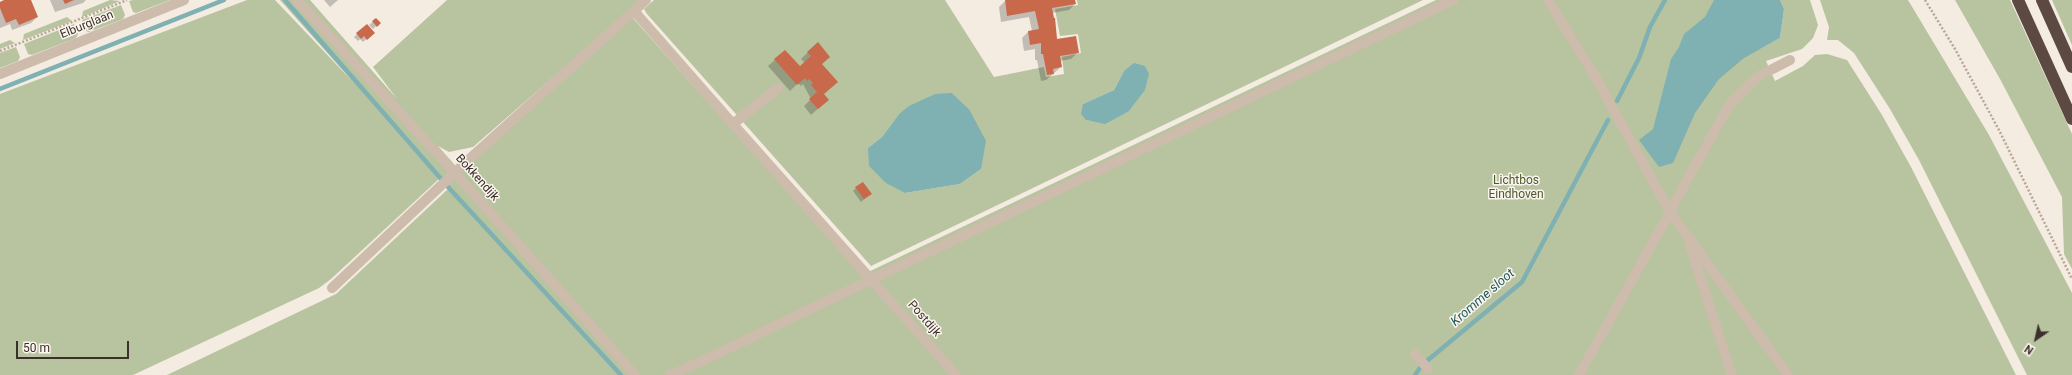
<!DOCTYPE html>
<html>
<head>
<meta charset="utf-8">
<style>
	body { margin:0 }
	#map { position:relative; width:2072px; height:375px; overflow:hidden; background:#f4ebe1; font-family:Roboto,sans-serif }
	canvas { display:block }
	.north { position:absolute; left:2016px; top:319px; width:40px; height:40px; -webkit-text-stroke:3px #fbf5ee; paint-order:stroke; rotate:214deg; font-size:11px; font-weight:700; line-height:16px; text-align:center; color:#3b302b }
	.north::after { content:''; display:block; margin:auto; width:14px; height:18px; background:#3b302b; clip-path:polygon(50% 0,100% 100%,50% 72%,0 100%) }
	.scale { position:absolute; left:16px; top:341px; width:113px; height:18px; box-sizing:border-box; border:2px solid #3b302b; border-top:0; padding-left:5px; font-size:12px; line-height:14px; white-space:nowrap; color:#3b302b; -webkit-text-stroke:3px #fbf5ee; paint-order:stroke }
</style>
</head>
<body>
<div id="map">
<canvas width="2072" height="375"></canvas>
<div class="north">N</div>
<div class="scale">50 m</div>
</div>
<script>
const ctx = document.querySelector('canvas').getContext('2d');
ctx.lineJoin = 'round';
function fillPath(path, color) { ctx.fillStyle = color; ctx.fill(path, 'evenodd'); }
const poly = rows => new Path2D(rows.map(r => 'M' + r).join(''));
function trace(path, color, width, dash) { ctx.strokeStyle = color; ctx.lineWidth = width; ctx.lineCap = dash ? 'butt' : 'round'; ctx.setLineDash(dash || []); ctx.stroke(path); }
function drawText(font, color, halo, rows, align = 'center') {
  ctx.font = font + ' Roboto,sans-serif'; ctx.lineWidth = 3; ctx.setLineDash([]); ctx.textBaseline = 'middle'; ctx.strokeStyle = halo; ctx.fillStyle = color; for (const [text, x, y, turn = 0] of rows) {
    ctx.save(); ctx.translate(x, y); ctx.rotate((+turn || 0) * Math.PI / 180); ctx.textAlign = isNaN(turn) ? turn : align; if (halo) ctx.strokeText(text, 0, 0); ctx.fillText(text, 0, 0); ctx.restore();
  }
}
fillPath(poly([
	[110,0,120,1,82,17,83,11],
	[133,0,170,0,136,13,133,12,129,1],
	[247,0,275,0,355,84,280,0,310,0,397,99,373,67,447,0,642,0,473,147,449,152,438,146,461,172,632,17,862,275,1436,0,1735,0,1760,49,1780,38,1784,9,1780,0,1810,0,1818,25,1813,38,1802,49,1766,61,1775,81,1803,66,1815,55,1827,54,1847,60,1882,115,1911,167,2016,375,167,375,336,294,449,188,440,178,331,279,319,288,133,375,0,375,0,94],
	[654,0,945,0,994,77,1044,67,1046,77,1064,74,1062,57,1081,53,1078,34,1060,36,1055,9,1078,5,1077,0,1423,0,871,266,647,14,644,9],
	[1124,71,1128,112,1105,123,1086,120,1083,104,1114,90],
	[935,94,953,94,969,109,981,169,960,184,905,193,868,148,882,137,899,114],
	[1820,0,1908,0,1989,135,2072,293,2072,375,2027,375,1919,160,1890,109,1854,53,1838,40,1827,40,1829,27],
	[1955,0,2010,0,2072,134,2072,269,2064,254,2062,197,2000,79],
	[2052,0,2072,0,2072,45],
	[121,5,125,15,123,19,89,32,86,31,82,20],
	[67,17,72,21,23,40,24,34],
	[74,24,78,34,76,38,32,55,28,54,24,44],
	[10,40,15,43,0,49,0,44],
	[16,47,20,57,18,61,0,68,0,53]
]), '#b8c4a0');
fillPath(poly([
	[1714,0,1780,0,1784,9,1780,38,1744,58,1719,79,1695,113,1673,163,1659,167,1639,140,1653,129,1671,59,1679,47,1684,34,1705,17],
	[1134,63,1145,66,1149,74,1145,90,1128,112,1105,124,1086,120,1081,114,1083,104,1114,90,1124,71],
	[952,93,969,109,986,141,981,169,960,184,905,193,886,183,869,166,868,148,882,137,899,114,909,106,935,94]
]), '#7fb0b2');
fillPath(poly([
	[7,0,30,0,37,17,31,23,12,30,10,24,0,28,0,3],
	[50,0,86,0,83,3,55,12],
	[324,0,338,0,330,7],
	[1074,0,1075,4,1069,10,1052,13,1057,41,1078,52,1071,59,1060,61,1061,67,1046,80,1041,81,1037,60,1035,60,1035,49,1024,51,1022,38,1028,32,1032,31,1029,17,1001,22,999,7,1005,1,1009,0],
	[376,19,379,23,373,29,369,25],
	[357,34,370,36,363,42,360,39,358,41,354,37],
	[785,51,799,68,805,63,801,59,808,52,821,64,823,95,821,106,811,115,804,106,811,99,803,84,801,86,798,83,790,91,768,66],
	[856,188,867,197,861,202,853,191]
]), '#0003');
trace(poly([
	[285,0,449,188,621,375],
	[0,89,224,0],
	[1617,101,1639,58,1650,27,1665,0],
	[1415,375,1422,365,1522,282,1608,120]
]), '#7fb0b2', 4.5);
fillPath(poly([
	[4,0,31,0,38,17,19,25,16,19,6,23,0,8,0,2],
	[63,0,74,0,65,4],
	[1005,0,1075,0,1076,4,1052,8,1054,18,1055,18,1057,39,1076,36,1079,53,1060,56,1062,67,1053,69,1054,74,1047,75,1043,54,1041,54,1041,43,1030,45,1028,31,1039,29,1035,11,1007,16],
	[376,18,381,23,377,27,372,21],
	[367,24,375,33,367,40,364,36,361,39,356,33],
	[818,42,830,57,822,64,838,82,824,94,829,100,818,109,809,99,817,92,811,85,813,83,809,79,807,81,805,78,797,85,774,59,785,50,800,66,811,56,807,52],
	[863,182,872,194,864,199,855,187]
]), '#c8694b');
trace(poly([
	[1925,0,1955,49,1999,130,2072,279],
	[0,51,127,0]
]), '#b9a596', 2.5, [2, 2]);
trace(poly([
	[297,0,455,173,635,375],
	[1548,0,1596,78,1670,212,1579,375],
	[634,11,733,124,778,88],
	[0,74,184,0],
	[733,124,956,375],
	[1690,246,1732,375],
	[332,288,465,163,646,0],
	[1415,354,1428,369],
	[670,375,700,362,1453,0],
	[1788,375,1670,212,1683,187,1730,104,1757,77,1790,60]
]), '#cdbbac', 10);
trace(poly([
	[2018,0,2072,119],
	[2042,0,2072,67]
]), '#5c4a42', 12);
drawText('12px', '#3b302b', '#fbf5ee', [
	["Elburglaan",87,25,-22],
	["Bokkendijk",477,178,48],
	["Postdijk",924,319,49]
]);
drawText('12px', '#4a5a2e', '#fbf5ee', [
	["Lichtbos",1516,181],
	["Eindhoven",1516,195]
]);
drawText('italic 13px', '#1f5a5e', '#fbf5ee', [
	["Kromme sloot",1483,298,-41]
]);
</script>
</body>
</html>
